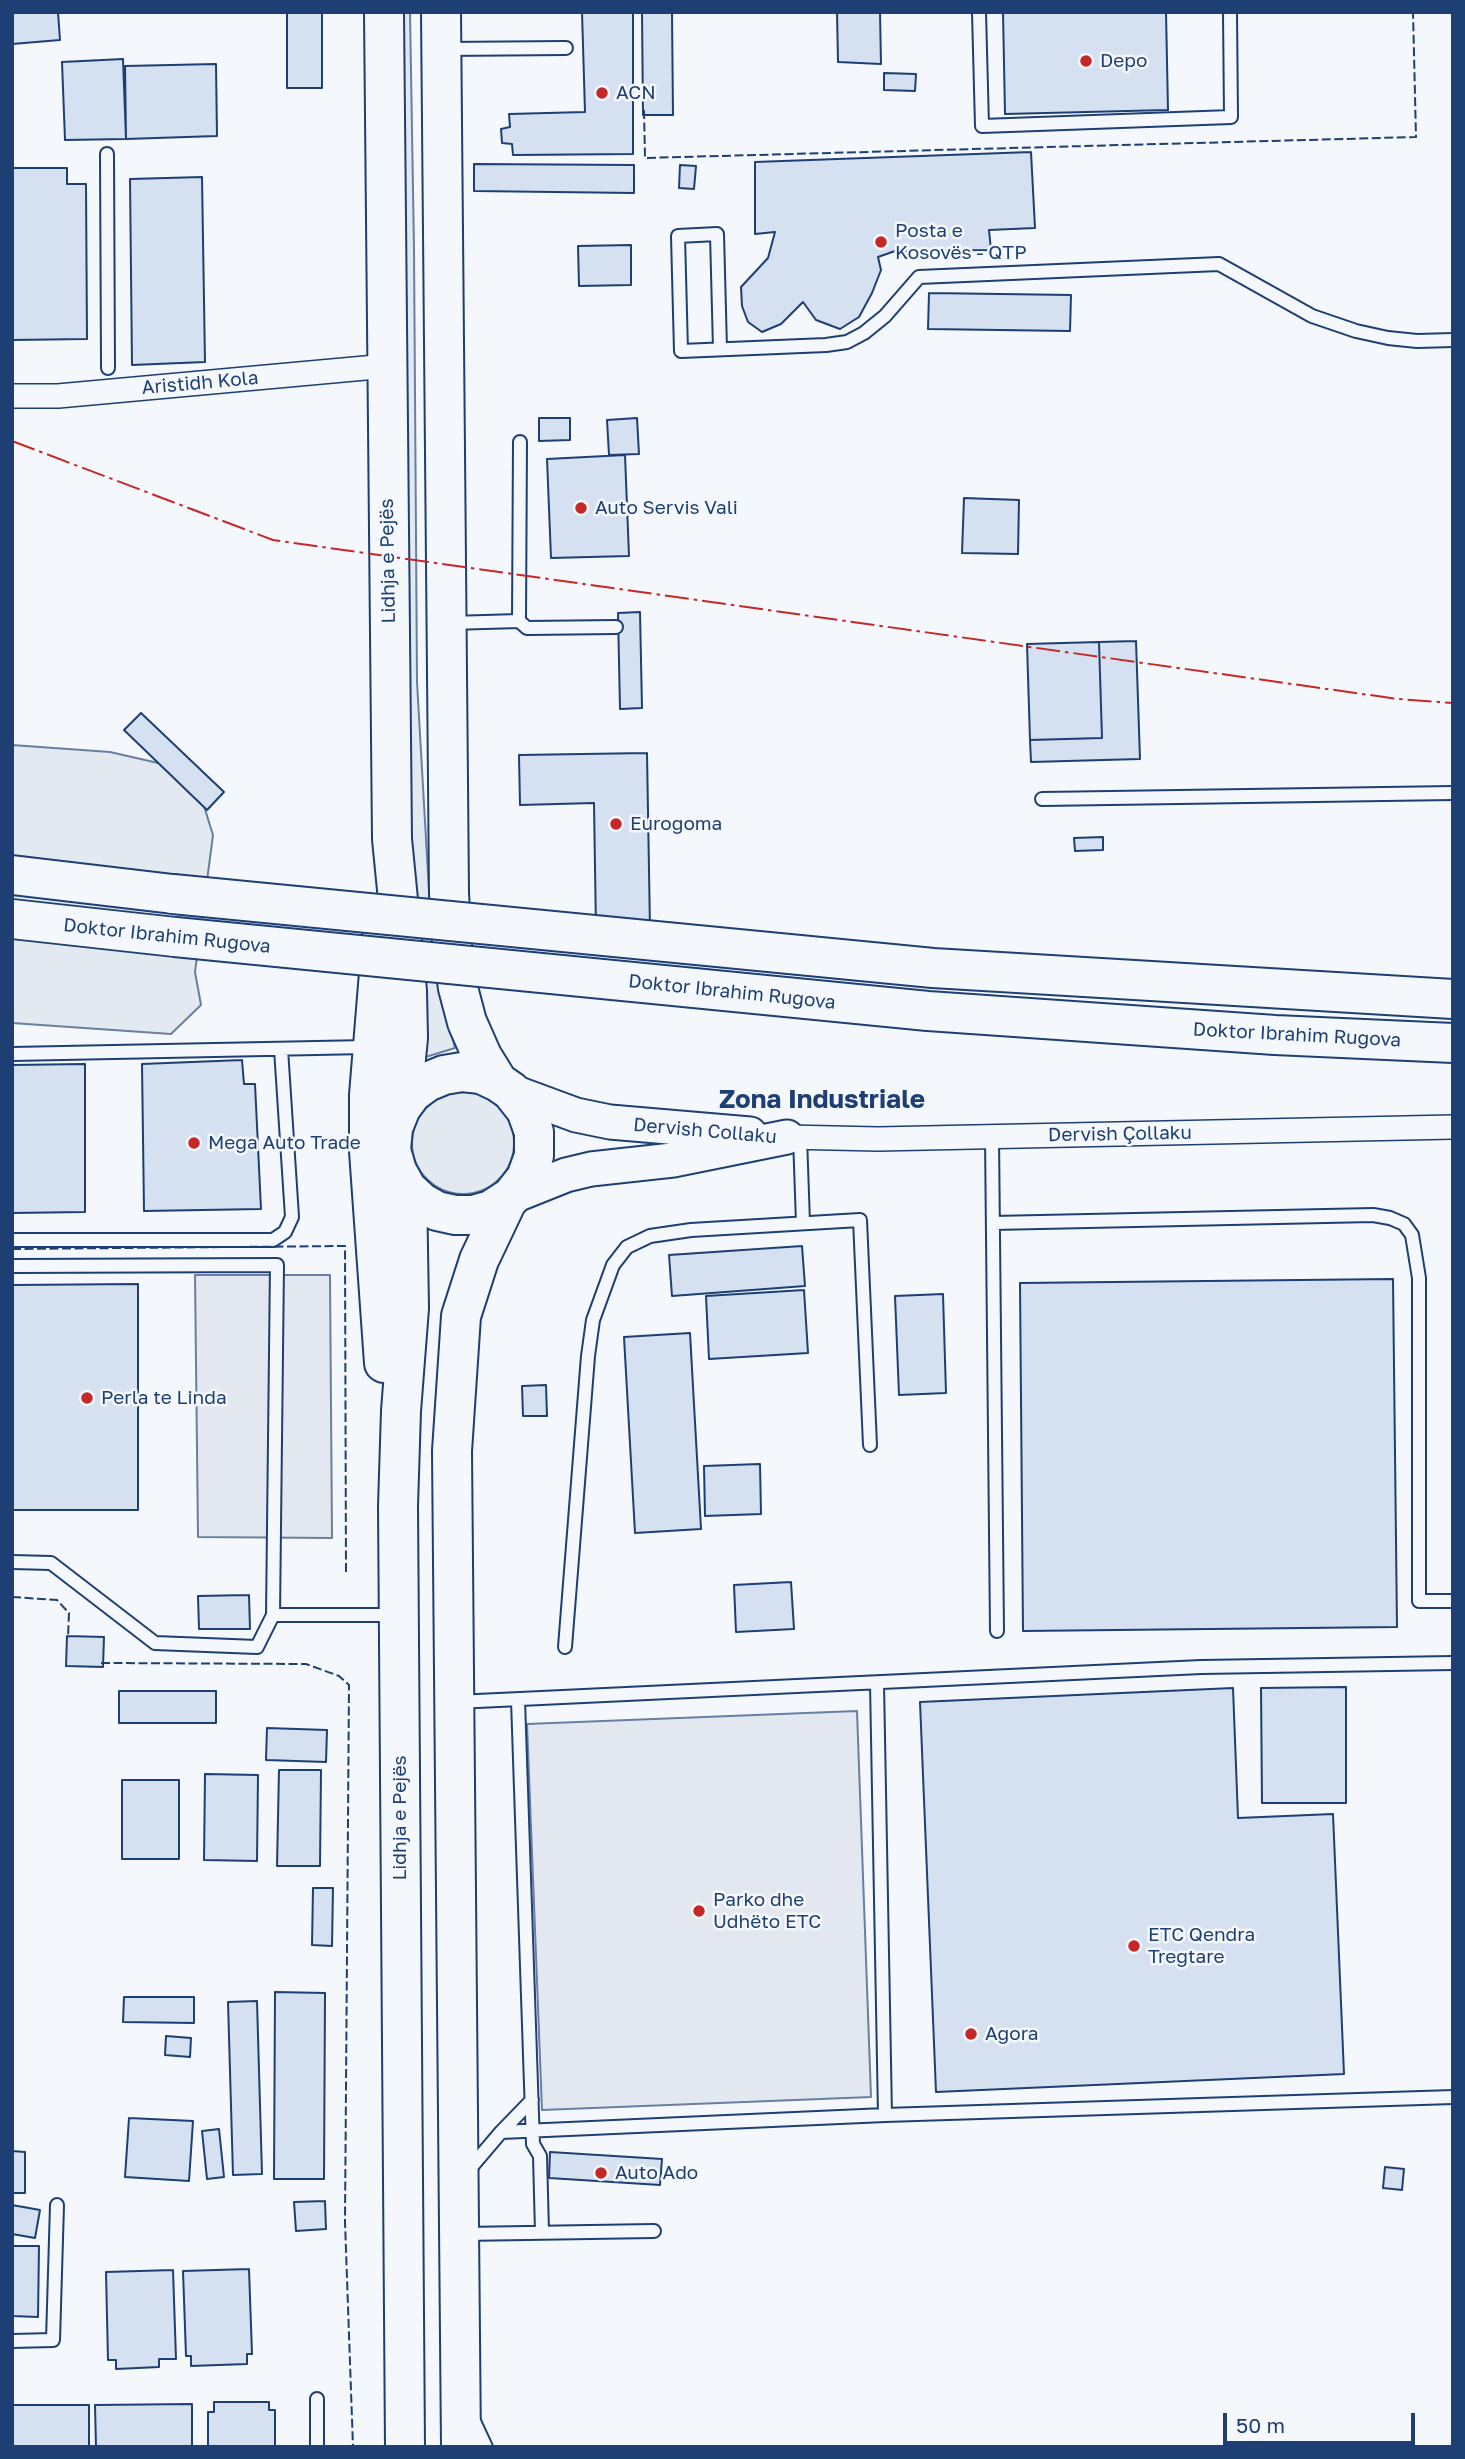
<!DOCTYPE html>
<html>
<head>
<meta charset="utf-8">
<style>
	body { margin:0 }
	#map { position:relative; width:1465px; height:2459px; overflow:hidden; background:#f4f7fb; font-family:"Golos Text",sans-serif }
	canvas { display:block }
	.frame { position:absolute; inset:0; border:14px solid #1d3f73; pointer-events:none }
	.scale { position:absolute; left:1223px; top:2413px; width:192px; height:32px; box-sizing:border-box; border:4px solid #1d3f73; border-top:0; padding-left:9px; font-size:21px; line-height:24px; white-space:nowrap; color:#1d3f73; -webkit-text-stroke:5px #f4f7fb; paint-order:stroke }
</style>
</head>
<body>
<div id="map">
<canvas width="1465" height="2459"></canvas>
<div class="frame"></div>
<div class="scale">50 m</div>
</div>
<script>
const ctx = document.querySelector('canvas').getContext('2d');
ctx.lineJoin = 'round';
function fillPath(path, color) { ctx.fillStyle = color; ctx.fill(path, 'evenodd'); }
const poly = rows => new Path2D(rows.map(r => 'M' + r).join(''));
function trace(path, color, width, dash) { ctx.strokeStyle = color; ctx.lineWidth = width; ctx.lineCap = dash ? 'butt' : 'round'; ctx.setLineDash(dash || []); ctx.stroke(path); }
function drawText(font, color, halo, rows, align = 'center') {
  ctx.font = font + ' "Golos Text",sans-serif'; ctx.lineWidth = 5; ctx.setLineDash([]); ctx.textBaseline = 'middle'; ctx.strokeStyle = halo; ctx.fillStyle = color; for (const [text, x, y, turn = 0] of rows) {
    ctx.save(); ctx.translate(x, y); ctx.rotate((+turn || 0) * Math.PI / 180); ctx.textAlign = isNaN(turn) ? turn : align; if (halo) ctx.strokeText(text, 0, 0); ctx.fillText(text, 0, 0); ctx.restore();
  }
}
const green = poly([
	[394,12,410,12,414,250,417,682,433,961,455,1048,419,1059,413,865,405,728,394,12],
	[12,745,110,752,193,771,213,835,195,972,201,1005,171,1034,12,1023,12,745],
	'412 1143a51 51 0 1 1 102 0a51 51 0 1 1-102 0Z'
]);
fillPath(green, '#e3e9f0');
trace(green, '#687fa3', 2);
const parking = poly([
	[195,1275,330,1275,332,1538,198,1537,195,1275],
	[857,1711,871,2097,542,2110,527,1724,857,1711]
]);
fillPath(parking, '#e3e8f0');
trace(parking, '#687fa3', 2);
const building = poly([
	[12,12,58,12,60,40,12,44,12,12],
	[287,12,322,12,322,88,287,88,287,12],
	[582,12,633,12,633,154,513,155,512,144,502,143,501,129,510,127,509,114,585,112,582,12],
	[642,12,672,12,673,115,643,115,642,12],
	[837,12,880,12,881,64,838,62,837,12],
	[1003,12,1166,12,1168,110,1005,114,1003,12],
	[123,59,126,139,65,140,62,62,123,59],
	[216,64,217,136,126,139,125,66,216,64],
	[884,73,916,74,915,91,884,90,884,73],
	[1031,152,1035,228,989,230,991,250,895,251,878,257,881,270,872,293,859,317,840,329,816,320,803,302,781,324,762,332,748,322,742,306,741,287,768,258,775,232,755,234,755,162,1031,152],
	[474,164,634,165,634,193,474,191,474,164],
	[680,165,696,166,694,189,679,188,680,165],
	[12,168,67,168,67,184,86,184,87,339,12,340,12,168],
	[202,177,205,362,132,365,130,179,202,177],
	[631,245,631,285,579,286,578,246,631,245],
	[929,293,1071,295,1070,331,928,329,929,293],
	[539,418,570,418,570,440,539,441,539,418],
	[637,418,639,454,609,455,607,420,637,418],
	[625,455,629,556,551,558,547,459,625,455],
	[964,498,1019,500,1018,554,962,553,964,498],
	[640,612,642,708,620,709,618,613,640,612],
	[1136,641,1140,759,1031,762,1030,740,1102,738,1099,642,1136,641],
	[1099,642,1102,738,1030,740,1027,644,1099,642],
	[141,713,224,792,207,810,124,730,141,713],
	[647,753,650,929,596,931,594,803,520,805,519,755,647,753],
	[1103,837,1103,850,1075,851,1074,838,1103,837],
	[242,1060,244,1084,255,1084,261,1209,144,1211,142,1064,242,1060],
	[85,1064,85,1212,12,1213,12,1065,85,1064],
	[802,1246,805,1286,672,1296,669,1255,802,1246],
	[1393,1279,1397,1627,1023,1631,1020,1283,1393,1279],
	[138,1284,138,1510,12,1510,12,1285,138,1284],
	[804,1290,808,1353,709,1359,706,1296,804,1290],
	[943,1294,946,1393,899,1395,895,1296,943,1294],
	[690,1333,701,1529,635,1533,624,1337,690,1333],
	[546,1385,547,1416,523,1416,522,1386,546,1385],
	[760,1464,761,1514,705,1516,704,1466,760,1464],
	[791,1582,794,1629,736,1632,734,1585,791,1582],
	[249,1595,250,1629,199,1629,198,1596,249,1595],
	[67,1636,104,1637,103,1667,66,1666,67,1636],
	[1346,1687,1346,1803,1262,1803,1261,1688,1346,1687],
	[1233,1688,1238,1818,1333,1814,1344,2074,936,2092,920,1702,1233,1688],
	[119,1691,216,1691,216,1723,119,1723,119,1691],
	[267,1728,327,1730,326,1762,266,1760,267,1728],
	[279,1770,321,1770,320,1866,277,1866,279,1770],
	[205,1774,258,1775,257,1861,204,1860,205,1774],
	[122,1780,179,1780,179,1859,122,1859,122,1780],
	[313,1888,333,1888,332,1946,312,1945,313,1888],
	[275,1992,325,1993,324,2179,274,2179,275,1992],
	[124,1997,194,1997,194,2023,123,2022,124,1997],
	[257,2001,262,2174,233,2175,228,2002,257,2001],
	[166,2036,191,2038,190,2057,165,2055,166,2036],
	[129,2118,193,2121,189,2181,125,2177,129,2118],
	[219,2129,224,2177,207,2179,202,2131,219,2129],
	[12,2151,25,2152,25,2193,12,2193,12,2151],
	[550,2152,662,2159,660,2185,549,2178,550,2152],
	[1385,2167,1404,2169,1402,2190,1383,2188,1385,2167],
	[325,2201,326,2229,296,2231,294,2202,325,2201],
	[12,2205,40,2210,35,2238,12,2234,12,2205],
	[12,2246,39,2246,38,2317,12,2316,12,2246],
	[249,2269,252,2354,247,2354,247,2364,191,2366,191,2356,186,2356,183,2271,249,2269],
	[173,2270,176,2359,159,2359,159,2367,116,2369,116,2360,108,2360,106,2272,173,2270],
	[214,2402,269,2402,269,2410,275,2410,275,2447,208,2447,208,2412,214,2412,214,2402],
	[192,2404,192,2447,96,2447,95,2405,192,2404],
	[12,2405,89,2405,89,2447,12,2447,12,2405]
]);
fillPath(building, '#d5e0f0');
trace(building, '#1d3f73', 2);
const lane = poly([
	[979,12,982,126,1231,117,1230,12],
	[444,49,566,48],
	[107,154,108,368],
	[720,349,717,234,678,236,681,351,826,345,847,342,864,333,885,316,919,277,1219,264,1312,316,1356,331,1388,338,1417,341,1453,340],
	[520,442,519,621,527,628,616,627],
	[450,623,519,621],
	[1042,799,1453,793],
	[12,1054,367,1047],
	[800,1137,803,1223],
	[992,1137,997,1631],
	[993,1223,1373,1215,1390,1218,1404,1224,1412,1235,1419,1278,1419,1601,1453,1601],
	[12,1240,273,1240,285,1232,292,1217,281,1049],
	[12,1266,277,1265,273,1615,257,1647,155,1643,51,1563,12,1562],
	[273,1615,395,1615],
	[565,1647,588,1356,593,1320,613,1265,627,1247,650,1236,691,1230,860,1220,870,1445],
	[877,1683,885,2115],
	[518,1700,533,2144,540,2156,542,2232],
	[456,1702,1201,1667,1453,1663],
	[501,2132,532,2100],
	[467,2172,501,2132,885,2115,1453,2097],
	[463,2234,654,2231],
	[12,2341,53,2340,57,2205],
	[317,2399,317,2447],
	[473,2419,486,2447]
]);
const street = poly([
	[12,396,58,396,387,366],
	[787,1137,878,1139,1453,1127]
]);
const secondary = poly([
	[511,1091,576,1115,610,1122,750,1134],
	[511,1197,566,1175,591,1169,673,1160,787,1137]
]);
const highway = poly([
	[384,12,392,839,407,991,408,1038,401,1108,393,1128,391,1150,397,1171,407,1189,421,1202,437,1211,455,1215,473,1215,491,1210,511,1197,526,1178,534,1156,534,1132,526,1110,511,1091,498,1082,481,1074,462,1072,444,1075,427,1082,412,1093,401,1108],
	[441,12,449,893,452,945,458,988,467,1022,482,1056,498,1082],
	[12,875,173,894],
	[12,919,175,937],
	[383,924,369,1095,369,1151,384,1363],
	[405,2447,398,1506,401,1411,409,1308,407,1189],
	[461,2447,452,1451,461,1316,479,1260,507,1201]
]);
trace(lane, '#1d3f73', 16);
trace(street, '#1d3f73', 26);
trace(secondary, '#1d3f73', 37);
trace(highway, '#1d3f73', 42);
trace(lane, '#f4f7fb', 12);
trace(street, '#f4f7fb', 23);
trace(secondary, '#f4f7fb', 33);
trace(highway, '#f4f7fb', 38);
const highwayBridge = poly([
	[173,894,933,968,1453,999],
	[175,937,928,1011,1275,1035,1453,1043]
]);
trace(highwayBridge, '#1d3f73', 42, []);
trace(highwayBridge, '#f4f7fb', 38);
trace(poly([
	[644,110,645,158,1416,137,1413,12],
	[12,1249,345,1246,346,1573],
	[12,1597,57,1600,69,1613,68,1638],
	[101,1663,306,1664,339,1676,349,1685,345,2222,353,2447]
]), '#1d3f73', 2, [9, 3.5]);
trace(poly([
	[12,441,273,540,1398,699,1453,703]
]), '#c62828', 2, [24, 5, 3.5, 5]);
for (const [x, y, r, color] of [
	[1086,61,7,"#c62828"],
	[602,93,7,"#c62828"],
	[881,242,7,"#c62828"],
	[581,508,7,"#c62828"],
	[616,824,7,"#c62828"],
	[194,1143,7,"#c62828"],
	[87,1398,7,"#c62828"],
	[699,1911,7,"#c62828"],
	[1134,1946,7,"#c62828"],
	[971,2034,7,"#c62828"],
	[601,2173,7,"#c62828"]
]) { const dot = new Path2D(); dot.arc(x, y, r, 0, 2 * Math.PI); ctx.fillStyle = color; ctx.fill(dot); trace(dot, '#f4f7fb', 2.5); }
drawText('19px', '#1d3f73', '#f4f7fb', [
	["Depo",1100,61],
	["ACN",616,93],
	["Posta e",895,231],
	["Kosovës - QTP",895,253],
	["Auto Servis Vali",595,508],
	["Eurogoma",630,824],
	["Mega Auto Trade",208,1143],
	["Perla te Linda",101,1398],
	["Parko dhe",713,1900],
	["Udhëto ETC",713,1922],
	["ETC Qendra",1148,1935],
	["Tregtare",1148,1957],
	["Agora",985,2034],
	["Auto Ado",615,2173]
], 'left');
drawText('19px', '#1d3f73', '#f4f7fb', [
	["Aristidh Kola",200,383,-5],
	["Lidhja e Pejës",388,561,-91],
	["Doktor Ibrahim Rugova",167,936,6],
	["Doktor Ibrahim Rugova",732,992,6],
	["Doktor Ibrahim Rugova",1297,1035,3],
	["Dervish Collaku",705,1131,5],
	["Dervish Çollaku",1120,1134,-1],
	["Lidhja e Pejës",400,1818,-90]
]);
drawText('bold 26px', '#1d3f73', '#f4f7fb', [
	["Zona Industriale",822,1100]
]);
</script>
</body>
</html>
